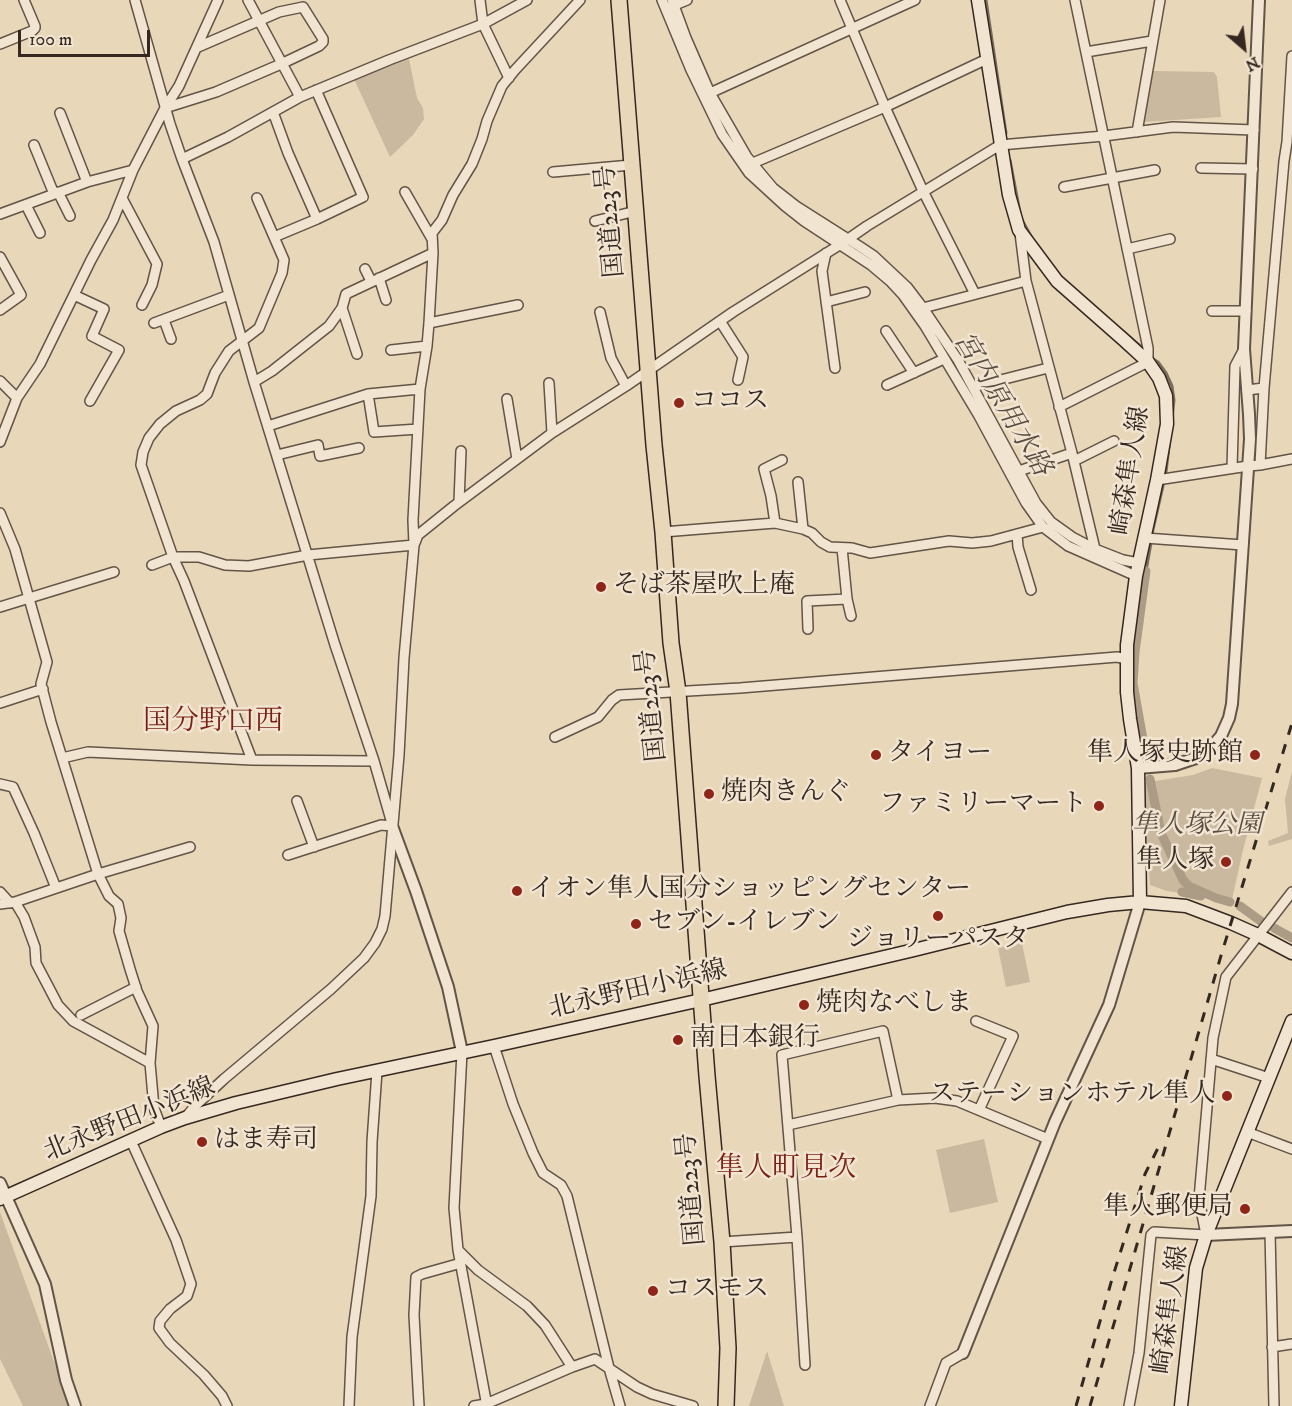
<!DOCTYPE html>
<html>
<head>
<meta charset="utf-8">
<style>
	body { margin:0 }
	#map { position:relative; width:1292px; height:1406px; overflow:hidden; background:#e9d7b9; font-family:"IM FELL DW Pica",serif }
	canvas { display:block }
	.north { position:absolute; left:1214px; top:18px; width:60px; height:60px; -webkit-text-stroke:4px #f1e5d2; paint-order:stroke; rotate:152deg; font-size:16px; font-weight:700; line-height:24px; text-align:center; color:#352821 }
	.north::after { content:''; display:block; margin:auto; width:21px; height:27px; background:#352821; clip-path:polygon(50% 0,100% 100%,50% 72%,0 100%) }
	.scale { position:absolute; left:18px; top:30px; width:132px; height:27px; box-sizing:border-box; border:3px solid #352821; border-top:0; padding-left:8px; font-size:18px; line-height:21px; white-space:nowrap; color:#352821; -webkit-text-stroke:4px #f1e5d2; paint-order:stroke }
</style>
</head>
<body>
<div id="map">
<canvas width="1292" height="1406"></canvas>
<div class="north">N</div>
<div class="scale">100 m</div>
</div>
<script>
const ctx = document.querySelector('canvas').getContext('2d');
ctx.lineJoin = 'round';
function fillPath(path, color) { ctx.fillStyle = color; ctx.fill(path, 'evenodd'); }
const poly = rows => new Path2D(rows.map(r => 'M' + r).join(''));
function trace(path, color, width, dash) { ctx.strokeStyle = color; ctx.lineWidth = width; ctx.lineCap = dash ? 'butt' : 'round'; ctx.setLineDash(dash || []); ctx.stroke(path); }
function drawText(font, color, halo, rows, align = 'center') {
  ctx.font = font + ' "IM FELL DW Pica","Noto Serif JP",serif'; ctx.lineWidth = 5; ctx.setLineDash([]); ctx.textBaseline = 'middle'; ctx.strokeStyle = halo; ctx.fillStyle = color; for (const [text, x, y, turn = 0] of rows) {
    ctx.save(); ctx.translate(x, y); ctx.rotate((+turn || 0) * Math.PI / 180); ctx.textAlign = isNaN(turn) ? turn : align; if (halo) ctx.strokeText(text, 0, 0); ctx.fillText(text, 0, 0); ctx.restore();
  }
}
fillPath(poly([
	[409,59,417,98,423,108,424,119,413,135,390,157,354,79],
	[1153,71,1214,72,1217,77,1221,117,1144,122,1142,106],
	[1212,768,1262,778,1243,850,1231,904,1194,895,1167,891,1150,885,1143,783,1193,775],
	[1292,771,1292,839,1269,846,1268,841,1288,833,1285,799],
	[1022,943,1030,982,1006,987,998,948],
	[984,1139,998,1202,950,1213,936,1150],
	[0,1212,70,1406,23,1406,0,1359],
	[767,1351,784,1406,749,1406]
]), '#cab99f');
trace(poly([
	[986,0,1006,133],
	[1010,160,1021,218,1032,238],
	[1119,328,1145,350],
	[1150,357,1158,362,1166,373,1172,386,1174,400,1172,419],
	[1166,472,1170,438],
	[1152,534,1163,486],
	[1146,571,1151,543]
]), '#7c6e5d', 3);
trace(poly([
	[717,113,731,141],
	[1048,526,1076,544,1087,550],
	[1111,560,1128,567],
	[1146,571,1135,652,1133,683,1146,756],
	[1150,779,1161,833,1183,880,1189,886,1216,898,1230,902],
	[1182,892,1201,896],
	[1240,906,1262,922],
	[1274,928,1292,938]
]), '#ac9c85', 9);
const minor = poly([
	[135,0,170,124,182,159,214,242,254,382,335,645,374,761,391,820],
	[248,0,300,97],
	[480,0,483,24,509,78],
	[662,0,691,70,722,134,749,173,785,206,804,221,871,265,890,281,903,295,925,326,979,416,1026,503,1043,527,1068,546,1136,576],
	[672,0,686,38,710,93,747,157,773,188,796,206,859,246,874,256,907,287,923,308,958,360,1036,503,1051,522,1072,537,1095,549,1123,560,1139,563],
	[840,0,885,107,923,191,975,294],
	[670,7,687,0],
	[0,44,32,31,35,28,35,26,24,0],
	[1086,52,1152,41],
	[710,93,915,0],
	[165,108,216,92,281,64,319,46,323,42,323,39,303,7,279,12,198,47],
	[273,112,288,153,317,219,363,197,316,90],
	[60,113,87,182],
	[1137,132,1160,0],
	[34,145,54,194],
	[182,159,228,137,300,97,389,60,483,24,527,0],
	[753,163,885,107,987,59],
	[1201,168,1253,169],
	[553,172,631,165],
	[1064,187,1155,170],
	[58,192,70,216],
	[405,192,432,239],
	[122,198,157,264,152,285,142,305],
	[257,198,274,237],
	[26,205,40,233],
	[0,214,87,182,133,170],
	[595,221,636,211],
	[1020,233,1026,281,1072,453,1095,549],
	[1127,249,1170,239],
	[826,253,822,271,835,368],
	[0,257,21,295,0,310],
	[365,269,371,281],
	[379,278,386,300],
	[74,295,104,309,92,336,119,350,90,401],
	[826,302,865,292],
	[342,308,357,354],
	[923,308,1026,281],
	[1212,311,1246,311],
	[600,312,611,358,626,386],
	[164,320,171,339],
	[720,321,743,357,738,380],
	[154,323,229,295],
	[429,323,518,305],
	[886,331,914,373],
	[391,350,427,346],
	[0,381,17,398],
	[254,382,272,371,329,326,342,308,346,294,433,253],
	[549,383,552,433],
	[887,385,944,359],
	[973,387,1048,368],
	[1247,390,1264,388,1284,161,1287,142,1292,56],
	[368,394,374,432,418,429],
	[507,399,517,459],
	[1059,407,1148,362,1148,348,1075,0],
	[268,426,368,394,420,389],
	[0,442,17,398,40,364,91,260,113,220,133,170,165,108,179,86,218,0],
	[277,455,318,445,320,456,359,448],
	[1074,461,1114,441],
	[1260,465,1264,388],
	[1232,468,1235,366,1244,349],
	[1019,471,1072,453],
	[1157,480,1248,466,1260,465,1292,459],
	[798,482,803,529],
	[459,502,461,451],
	[0,513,15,549,47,662,41,684,51,722,98,874,15,902,0,904],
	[775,523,771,496,764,469,782,460],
	[663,532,775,523,803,529,812,533,821,542,830,547,852,548,870,553,949,541,972,543,991,541,1043,527],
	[1017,534,1018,547,1031,590],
	[1145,538,1243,545],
	[415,543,418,535,454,506,552,433,626,386,733,312,841,244,867,226,1000,145,1104,136,1173,127,1254,130],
	[152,565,173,557,199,557,225,565,249,566,308,555,414,545],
	[847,599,851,616],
	[0,607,114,572],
	[808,629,807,601,847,599,842,548],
	[0,703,43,689],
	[555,737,598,717,612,700,619,695,740,688,1117,657,1127,659],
	[62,758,88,752,252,760,374,761],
	[252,760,184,581,173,557,141,465,143,452,149,438,160,424,176,411,200,400,207,394,215,373,229,351,259,328,282,273,284,260,274,237,317,219],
	[0,784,13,787,34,833,56,888],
	[297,801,314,847],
	[288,855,381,825,392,826],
	[0,892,10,903],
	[15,902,24,917,35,947,36,963,58,1005,73,1021,150,1063,154,1108,161,1127],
	[81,1015,136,987],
	[976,1021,1013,1036,979,1110],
	[494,1046,513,1104,533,1153,543,1173,561,1185,567,1196,609,1368,620,1406],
	[462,1052,454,1208,458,1250,487,1406],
	[1211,1059,1269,1078],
	[150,1063,153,1026,137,991,130,969,119,931,121,918,118,904,109,896,98,874,190,847],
	[898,1100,935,1098,957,1101,1048,1139],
	[186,1117,196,1105,224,1079,331,989,364,958,375,943,382,929,385,916,399,755,404,658,414,545,413,520,420,389,427,346,429,323,433,253,432,233,442,220,453,195,472,164,482,139,487,121,502,86,515,70,580,0],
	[1247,1132,1292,1149],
	[131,1141,176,1240,191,1284,187,1296,170,1309,160,1321,159,1328,170,1343,204,1375,222,1396,227,1406],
	[1270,1232,1274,1406],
	[797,1237,805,1365],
	[722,1242,797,1237,782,1055,883,1031,898,1100,788,1125],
	[458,1250,478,1270,527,1306,545,1325,572,1367],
	[1272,1347,1292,1344],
	[349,1406,352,1337,371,1196,372,1142,377,1071],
	[419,1406,414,1315,416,1277,422,1274,461,1263],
	[474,1406,486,1404,572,1367,595,1359,637,1387,652,1394,693,1406],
	[930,1406,946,1363,963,1353],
	[1129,1406,1139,1353,1151,1235,1154,1232,1206,1235,1199,1199,1213,1038,1226,977,1292,892]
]);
const tertiary = poly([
	[1138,768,1175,765,1196,758,1209,750,1221,736,1229,718,1232,704,1250,439,1249,414,1244,349,1259,0],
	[392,826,416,891,448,987,462,1052],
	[0,1183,45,1284,66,1380,75,1406],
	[1206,1235,1292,1231],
	[963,1353,1055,1122,1109,1005,1140,902]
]);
const secondary = poly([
	[978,0,1009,195,1019,230,1057,281,1124,340,1148,362,1159,378,1166,396,1167,424,1157,480,1136,576,1127,645,1127,692,1130,719,1138,768,1140,902],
	[0,1199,161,1127,185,1118,236,1103,337,1079,494,1046,701,1000,914,950,1067,912,1108,905,1140,902,1186,906,1231,923,1258,935,1292,953],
	[1181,1406,1196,1268,1206,1235,1292,1021]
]);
const trunk = poly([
	[619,0,654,445,663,532,671,643,678,692,707,1076,722,1242,728,1348,726,1406]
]);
trace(minor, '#625447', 12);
trace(tertiary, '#625447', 14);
trace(secondary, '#352821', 15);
trace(trunk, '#352821', 18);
trace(minor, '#f1e5d2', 9);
trace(tertiary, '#f1e5d2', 10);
trace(secondary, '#f1e5d2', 12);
trace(trunk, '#e9d7b9', 15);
trace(poly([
	[1076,1406,1112,1279,1145,1174,1159,1146],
	[1090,1406,1220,959,1292,723]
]), '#352821', 3, [10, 10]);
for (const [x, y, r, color] of [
	[679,403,6,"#8f2418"],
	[601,587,6,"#8f2418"],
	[876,755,6,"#8f2418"],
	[1255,755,6,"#8f2418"],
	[709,794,6,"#8f2418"],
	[1099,806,6,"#8f2418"],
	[1226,862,6,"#8f2418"],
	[517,891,6,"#8f2418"],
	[938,916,6,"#8f2418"],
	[636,924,6,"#8f2418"],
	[804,1005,6,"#8f2418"],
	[678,1040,6,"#8f2418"],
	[1227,1096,6,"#8f2418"],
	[202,1142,6,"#8f2418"],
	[1245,1209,6,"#8f2418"],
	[653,1291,6,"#8f2418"]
]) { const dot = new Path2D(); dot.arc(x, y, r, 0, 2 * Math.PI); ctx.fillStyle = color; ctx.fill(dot); trace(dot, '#f1e5d2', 2); }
drawText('26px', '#352821', '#f1e5d2', [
	["国道223号",612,221,-95],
	["崎森隼人線",1132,471,-81],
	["国道223号",653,705,-96],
	["北永野田小浜線",638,991,-13],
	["北永野田小浜線",130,1121,-22],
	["国道223号",693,1189,-95],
	["崎森隼人線",1172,1310,-82]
]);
drawText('26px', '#352821', '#f1e5d2', [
	["ココス",691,403],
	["そば茶屋吹上庵",613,587],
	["タイヨー",888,755],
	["隼人塚史跡館",1243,755,"right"],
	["焼肉きんぐ",721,794],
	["ファミリーマート",1087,806,"right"],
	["隼人塚",1214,862,"right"],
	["イオン隼人国分ショッピングセンター",529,891],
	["セブン-イレブン",648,924],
	["ジョリーパスタ",938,941,"center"],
	["焼肉なべしま",816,1005],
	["南日本銀行",690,1040],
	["ステーションホテル隼人",1215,1096,"right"],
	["はま寿司",214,1142],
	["隼人郵便局",1233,1209,"right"],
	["コスモス",665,1291]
], 'left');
drawText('italic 26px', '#5a4c40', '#f1e5d2', [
	["隼人塚公園",1197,827]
]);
drawText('italic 27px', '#594b3f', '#f1e5d2', [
	["宮内原用水路",1001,405,59]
]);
drawText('28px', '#7a1f14', '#f1e5d2', [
	["国分野口西",213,723],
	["隼人町見次",786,1170]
]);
</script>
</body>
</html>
